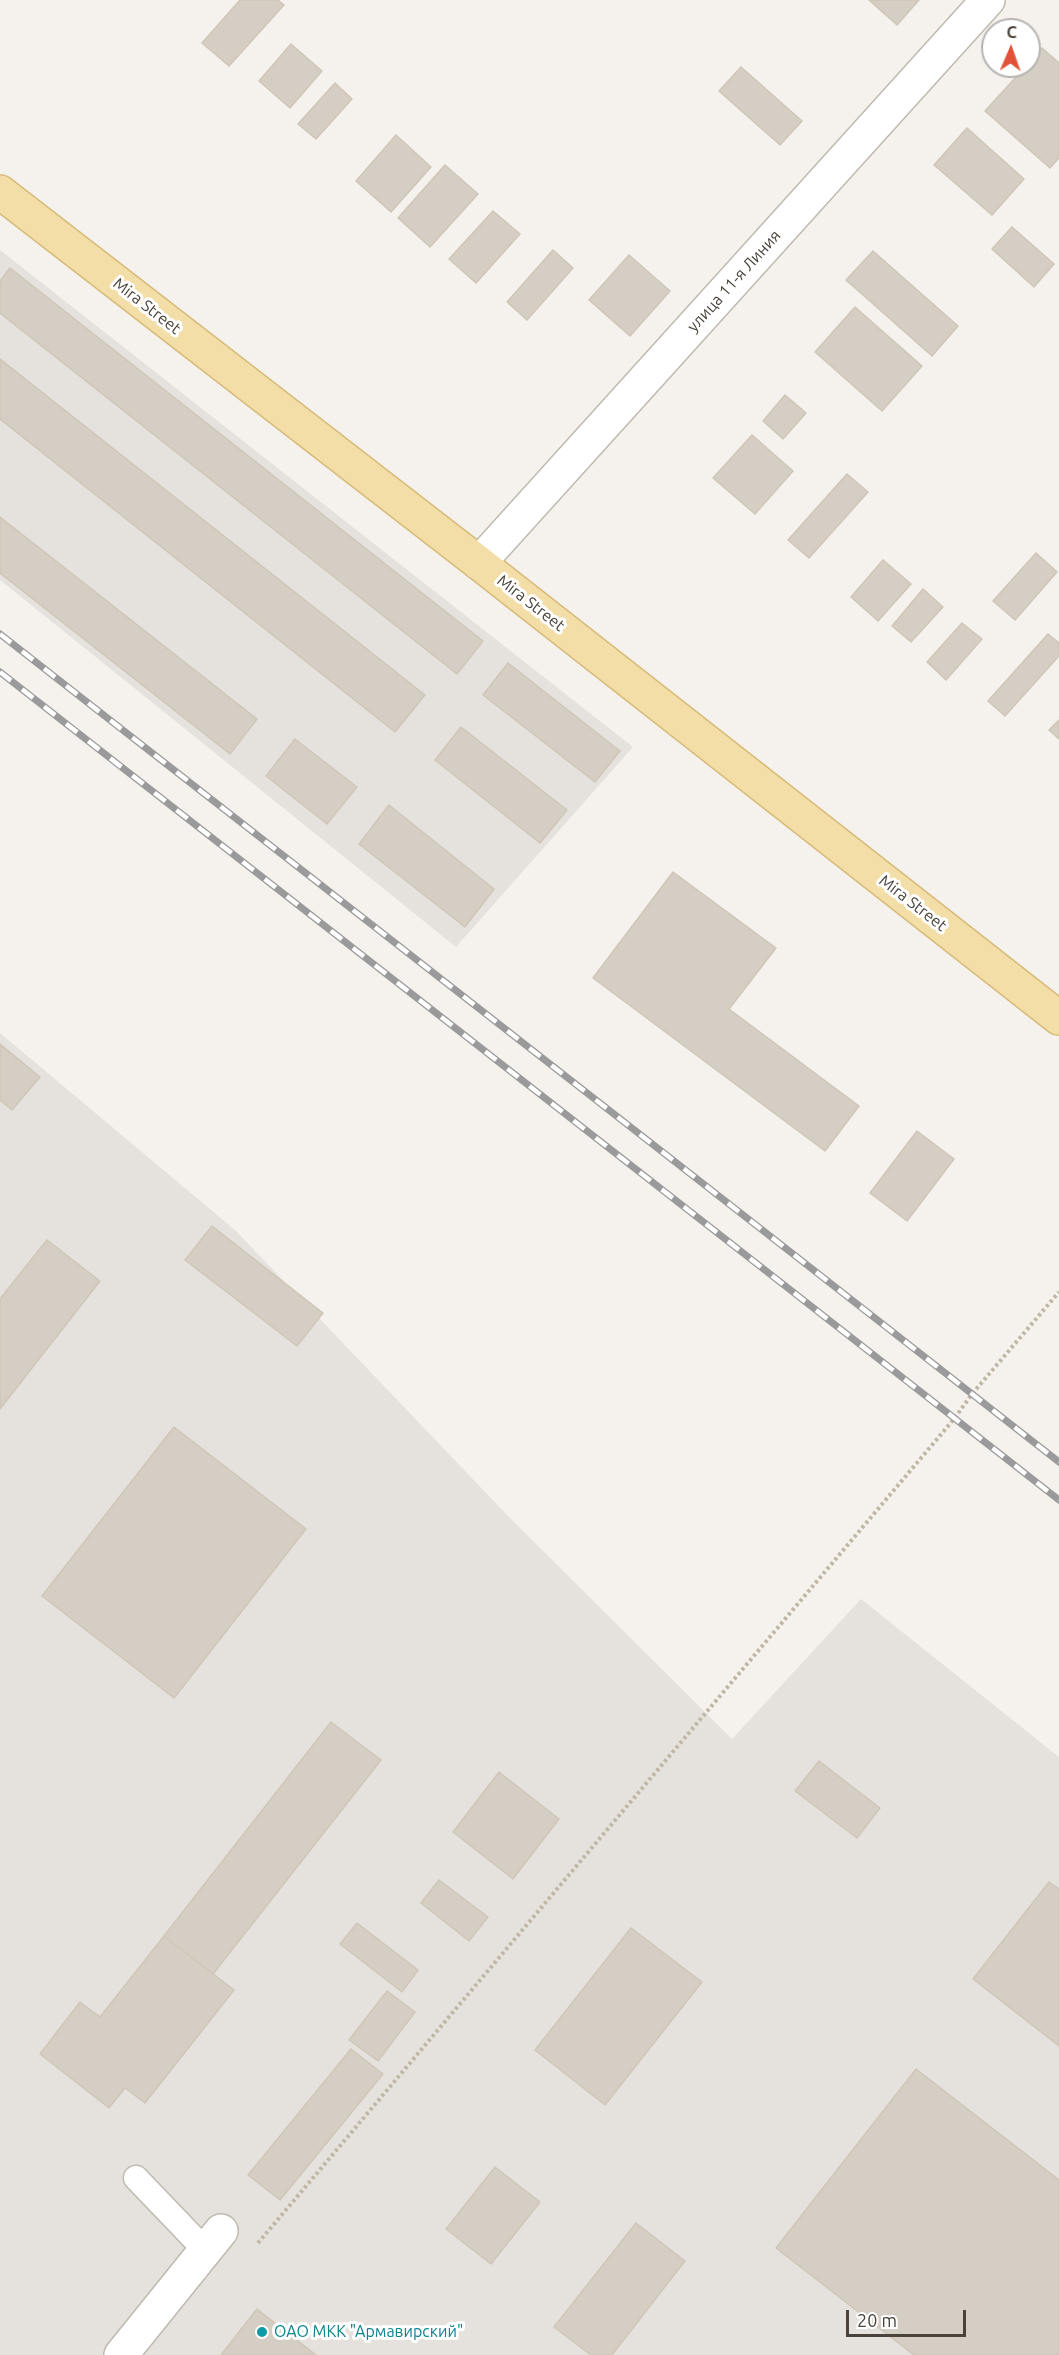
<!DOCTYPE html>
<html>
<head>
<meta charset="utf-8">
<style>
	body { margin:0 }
	#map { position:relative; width:1059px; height:2355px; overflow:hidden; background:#f5f2ed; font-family:Ubuntu,sans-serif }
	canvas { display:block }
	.north { position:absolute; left:981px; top:18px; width:60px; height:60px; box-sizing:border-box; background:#fff; border:2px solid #b6b4b1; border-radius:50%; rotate:2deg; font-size:16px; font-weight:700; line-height:24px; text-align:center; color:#49433b }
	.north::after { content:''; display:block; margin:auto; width:21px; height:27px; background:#e15338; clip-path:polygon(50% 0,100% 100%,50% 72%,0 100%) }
	.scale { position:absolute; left:846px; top:2310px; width:120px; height:27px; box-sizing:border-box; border:3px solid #49433b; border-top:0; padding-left:8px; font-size:18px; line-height:21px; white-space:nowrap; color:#49433b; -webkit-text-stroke:4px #fff; paint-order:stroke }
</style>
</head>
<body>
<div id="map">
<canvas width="1059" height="2355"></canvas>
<div class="north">С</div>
<div class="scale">20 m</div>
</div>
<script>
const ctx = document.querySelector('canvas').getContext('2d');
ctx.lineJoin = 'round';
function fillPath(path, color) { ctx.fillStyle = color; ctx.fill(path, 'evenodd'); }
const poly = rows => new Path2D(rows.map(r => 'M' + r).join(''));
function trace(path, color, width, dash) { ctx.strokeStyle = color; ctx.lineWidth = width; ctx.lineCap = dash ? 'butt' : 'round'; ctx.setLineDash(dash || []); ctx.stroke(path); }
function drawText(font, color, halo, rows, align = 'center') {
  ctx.font = font + ' Ubuntu,sans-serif'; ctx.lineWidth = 6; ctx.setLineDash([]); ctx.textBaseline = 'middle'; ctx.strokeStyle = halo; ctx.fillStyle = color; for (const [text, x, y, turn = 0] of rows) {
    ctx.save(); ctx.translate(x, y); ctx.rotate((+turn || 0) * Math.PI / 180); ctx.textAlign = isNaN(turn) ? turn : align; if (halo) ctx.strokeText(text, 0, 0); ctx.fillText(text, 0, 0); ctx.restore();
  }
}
fillPath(poly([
	[0,250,633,747,456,947,0,580],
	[0,1033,235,1230,509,1517,732,1739,861,1599,1059,1757,1059,2355,0,2355]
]), '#e5e2de');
const building = poly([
	[240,0,278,0,284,5,229,66,202,43,240,0],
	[869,0,919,0,897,25,869,0],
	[291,44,322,71,290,108,259,81,291,44],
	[1042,48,1059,63,1059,158,1050,168,985,111,1026,66,1029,66,1029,62,1042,48],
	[741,67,802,121,780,145,719,91,741,67],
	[335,83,352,99,316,139,298,124,335,83],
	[967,128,1024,179,992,215,934,165,967,128],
	[396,135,431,167,391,212,356,181,396,135],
	[445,165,478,194,430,247,398,218,445,165],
	[493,211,520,234,476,283,449,259,493,211],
	[1012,227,1054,264,1034,287,992,249,1012,227],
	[553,250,573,268,527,320,507,302,553,250],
	[873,251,958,326,932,356,846,280,873,251],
	[629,255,670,291,630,336,589,300,629,255],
	[10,268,483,641,457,674,0,313,0,281,10,268],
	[855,307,922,366,882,411,815,352,855,307],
	[0,359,425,695,395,732,0,419,0,359],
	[785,395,806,413,783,439,763,421,785,395],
	[752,435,793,471,755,514,713,478,752,435],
	[847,474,868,492,809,558,788,540,847,474],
	[0,517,257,719,230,754,0,573,0,517],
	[1036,553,1057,572,1015,620,993,601,1036,553],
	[883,560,911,584,878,621,851,597,883,560],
	[923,589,943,607,911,642,892,626,923,589],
	[962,623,982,639,946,680,927,662,962,623],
	[1048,634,1059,643,1059,656,1005,716,988,701,1048,634],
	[508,663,620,751,595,782,483,695,508,663],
	[1059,720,1059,739,1049,730,1059,720],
	[461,727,567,810,540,843,435,760,461,727],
	[295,739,357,787,327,824,266,776,295,739],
	[389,805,494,889,465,927,359,844,389,805],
	[673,872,776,948,729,1009,859,1106,825,1151,593,978,673,872],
	[0,1044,40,1077,12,1110,0,1100,0,1044],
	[917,1131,954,1159,907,1221,870,1193,917,1131],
	[212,1226,323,1313,297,1346,185,1260,212,1226],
	[47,1240,100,1281,0,1409,0,1299,47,1240],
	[174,1427,306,1529,174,1698,42,1596,174,1427],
	[331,1722,381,1760,213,1974,164,1936,331,1722],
	[819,1761,880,1808,857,1838,795,1791,819,1761],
	[499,1772,559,1819,513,1879,453,1832,499,1772],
	[439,1880,488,1917,469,1941,421,1903,439,1880],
	[1049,1882,1059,1889,1059,2046,973,1979,1049,1882],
	[357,1923,418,1970,402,1992,340,1944,357,1923],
	[631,1928,702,1982,605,2105,535,2050,631,1928],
	[164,1936,234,1990,145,2103,125,2088,109,2108,40,2054,80,2002,100,2017,164,1936],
	[387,1991,415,2012,378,2061,349,2040,387,1991],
	[351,2049,383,2074,280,2200,248,2175,351,2049],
	[916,2069,1059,2180,1059,2355,914,2355,776,2248,916,2069],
	[495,2167,540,2202,491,2264,446,2229,495,2167],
	[636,2223,685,2261,612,2355,591,2355,554,2327,636,2223],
	[257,2309,316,2355,221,2355,257,2309]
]);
fillPath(building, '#d5cec4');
trace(building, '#cfc6b8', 1.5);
const lane = poly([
	[136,2178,205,2250]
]);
const street = poly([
	[479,563,988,0],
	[121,2355,221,2231]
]);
const primary = poly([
	[0,192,479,563,1059,1018]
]);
trace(lane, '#bfbab0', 27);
trace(street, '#bfbab0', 36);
trace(primary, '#d7bb79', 36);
trace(poly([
	[258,2243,954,1419,972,1394,1059,1292]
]), '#bfb6a3', 4, [3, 3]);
trace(lane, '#fff', 24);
trace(street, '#fff', 33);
trace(primary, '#f3dea8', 33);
const rail = poly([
	[0,634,1059,1462],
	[0,672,1059,1500]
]);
trace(rail, '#9a9a9a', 7);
trace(rail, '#fff', 4.5, [14]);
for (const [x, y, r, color] of [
	[262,2332,6,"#0f9aa8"]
]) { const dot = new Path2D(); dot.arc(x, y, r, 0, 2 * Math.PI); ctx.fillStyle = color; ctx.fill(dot); trace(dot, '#fff', 2); }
drawText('16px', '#49433b', '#fff', [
	["улица 11-я Линия",734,281,-48],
	["Mira Street",147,306,38],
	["Mira Street",531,603,38],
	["Mira Street",913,903,38]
]);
drawText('16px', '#0d838f', '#fff', [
	["ОАО МКК \"Армавирский\"",274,2332]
], 'left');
</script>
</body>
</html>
